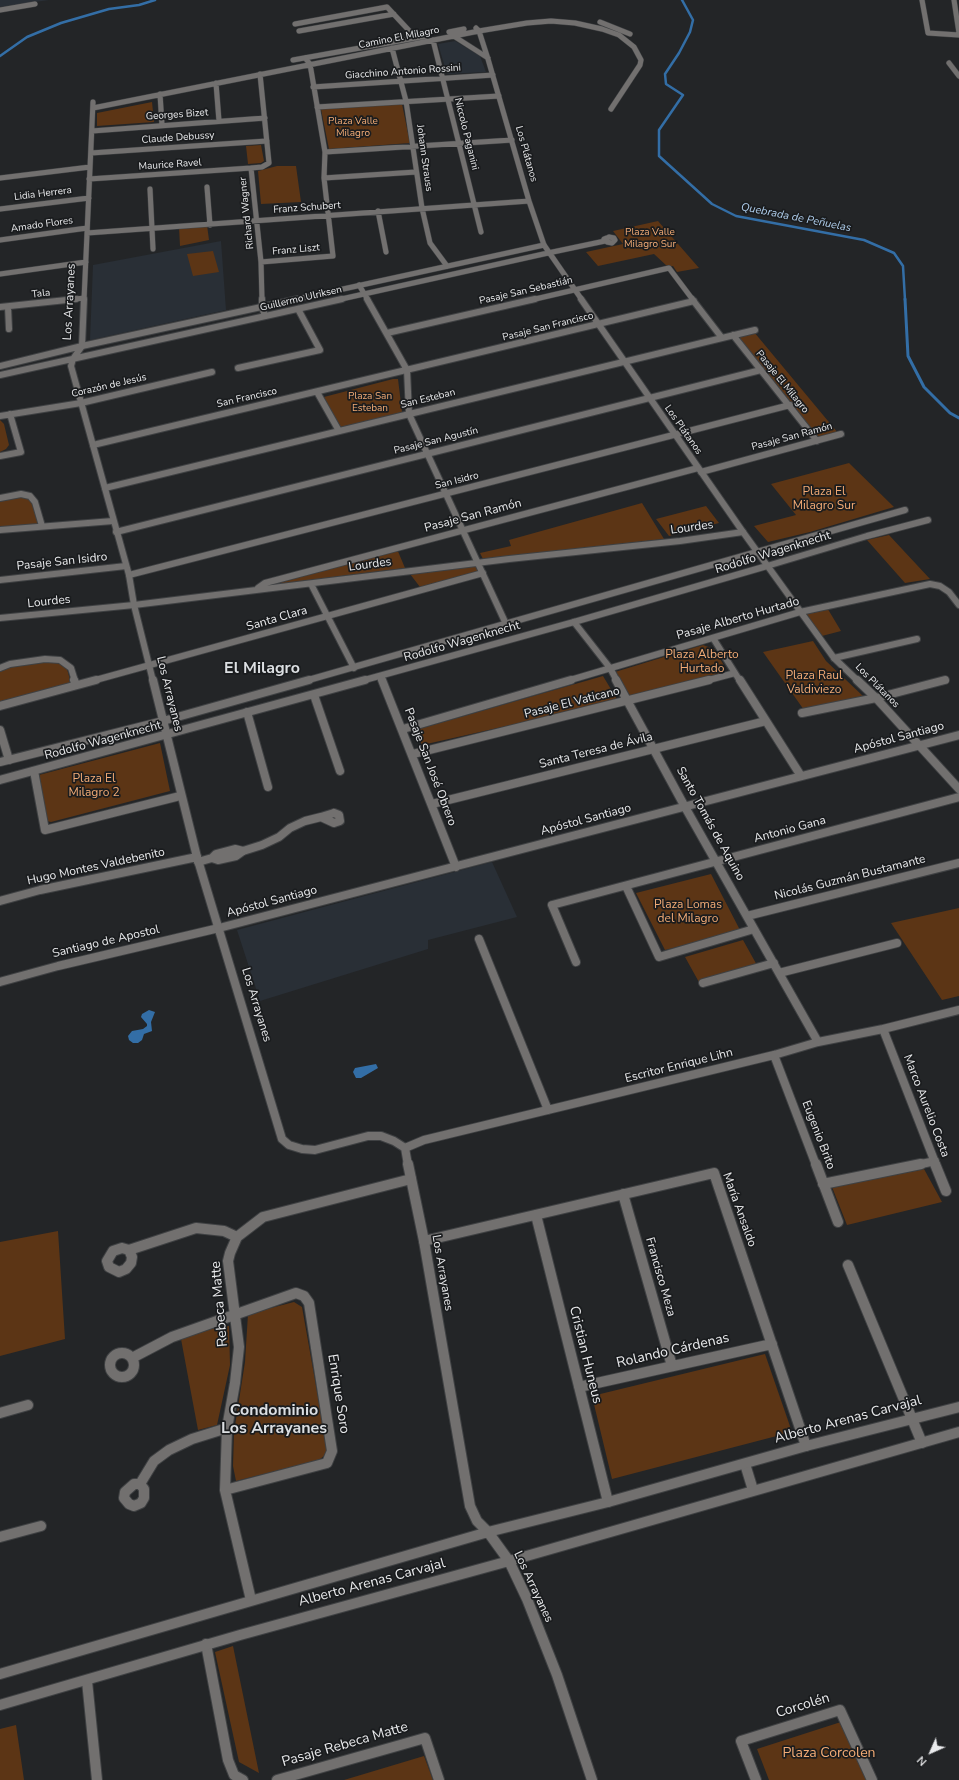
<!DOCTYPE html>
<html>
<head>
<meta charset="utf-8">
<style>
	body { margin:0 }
	#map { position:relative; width:959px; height:1780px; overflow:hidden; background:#232527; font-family:"Nunito Sans",sans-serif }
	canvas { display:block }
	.north { position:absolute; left:911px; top:1732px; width:40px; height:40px; -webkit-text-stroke:3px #1a1c1e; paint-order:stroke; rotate:225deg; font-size:11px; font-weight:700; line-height:16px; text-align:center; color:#e9eaec }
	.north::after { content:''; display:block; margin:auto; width:14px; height:18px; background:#e9eaec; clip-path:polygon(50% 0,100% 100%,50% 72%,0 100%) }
</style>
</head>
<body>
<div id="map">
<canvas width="959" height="1780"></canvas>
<div class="north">N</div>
</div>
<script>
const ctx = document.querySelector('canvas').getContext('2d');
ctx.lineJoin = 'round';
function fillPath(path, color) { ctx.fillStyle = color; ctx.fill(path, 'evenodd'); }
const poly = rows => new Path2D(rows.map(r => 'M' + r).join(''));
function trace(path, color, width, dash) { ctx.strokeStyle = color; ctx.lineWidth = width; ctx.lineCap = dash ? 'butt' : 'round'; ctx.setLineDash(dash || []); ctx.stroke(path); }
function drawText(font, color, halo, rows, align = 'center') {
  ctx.font = font + ' "Nunito Sans",sans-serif'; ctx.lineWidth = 3.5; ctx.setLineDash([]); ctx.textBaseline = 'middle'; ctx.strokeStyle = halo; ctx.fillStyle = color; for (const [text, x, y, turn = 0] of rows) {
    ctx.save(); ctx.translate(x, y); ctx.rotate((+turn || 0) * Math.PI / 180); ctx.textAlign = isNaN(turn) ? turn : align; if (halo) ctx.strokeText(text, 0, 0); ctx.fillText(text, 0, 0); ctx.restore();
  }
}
fillPath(poly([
	[0,0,49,0,0,7],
	[455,41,480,56,486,72,447,74,438,44],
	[221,241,226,310,90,340,93,265],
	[492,862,517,917,428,940,428,949,260,1001,237,930]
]), '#292f36');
fillPath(poly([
	[152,102,154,122,97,126,97,113],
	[402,104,410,143,329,149,321,109],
	[261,145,264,161,261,163,248,164,246,146],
	[277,166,296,166,301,202,261,204,258,171],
	[658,221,699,268,677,272,673,266,668,267,654,254,598,266,586,252,623,244,613,231],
	[207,225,209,240,180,246,179,227],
	[213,251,219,272,193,276,187,254],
	[754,332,838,433,818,439,737,337],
	[393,379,398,379,402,412,340,428,324,397],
	[0,420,4,424,9,445,6,449,0,452],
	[849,463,894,507,810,532,768,542,754,526,796,515,771,484],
	[20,496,28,498,33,503,38,524,0,528,0,500],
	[642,503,664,539,483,559,480,553,511,546,509,540],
	[706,506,719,523,669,536,656,519],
	[889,535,930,579,905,583,867,540],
	[397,549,405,568,271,585],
	[477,565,479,571,420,587,410,574],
	[826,606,841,631,818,637,800,612],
	[813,641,826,661,864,697,804,710,763,652],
	[703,645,714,649,725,667,720,675,630,696,615,672],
	[44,662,58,662,67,669,71,683,0,703,0,671,11,667],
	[603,676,618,701,422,745,415,730],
	[160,743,170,791,51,822,47,821,39,775],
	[711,874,741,932,665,950,636,893],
	[959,908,959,996,942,1000,891,923],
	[743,940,758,967,700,984,685,957],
	[924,1169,942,1202,847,1225,832,1187],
	[58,1231,65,1339,0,1356,0,1242],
	[294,1302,302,1307,327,1448,325,1455,319,1460,236,1481,233,1466,234,1432,245,1362,248,1314],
	[229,1326,230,1365,217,1425,198,1430,181,1339,204,1330],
	[765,1354,792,1432,612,1479,592,1396],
	[233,1646,259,1773,239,1762,215,1652],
	[844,1721,869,1780,769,1780,757,1749],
	[16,1725,24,1780,0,1780,0,1729],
	[424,1756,433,1780,344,1780]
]), '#5c3515');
fillPath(poly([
	[149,1010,155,1012,151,1022,152,1031,144,1034,142,1040,138,1043,133,1043,129,1040,128,1036,132,1031,143,1029,147,1026,147,1024,141,1017,142,1014],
	[376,1064,378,1068,361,1078,356,1078,353,1072,355,1068]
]), '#336ea6');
trace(poly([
	[682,0,693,20,690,32,679,53,665,74,666,84,683,95,659,130,659,156,712,204,736,216,864,240,894,253,903,266,905,300],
	[0,56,27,37,61,23,109,9,139,5,155,0]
]), '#336ea6', 2.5);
trace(poly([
	[905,299,908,356,924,387,950,413,959,418]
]), '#336ea6', 3);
const minorFar3 = poly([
	[922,0,928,33,959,35],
	[954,0,959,33],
	[0,10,35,4],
	[600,22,630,34],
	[295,24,387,7,416,38],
	[476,28,479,31,488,59,529,201,544,245],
	[299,31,394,14],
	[449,32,464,29],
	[452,35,488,58],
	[433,40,481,232],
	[392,48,406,101,422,208,430,243,447,266],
	[293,60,427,36],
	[949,63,959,76],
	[216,83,219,121],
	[313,87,493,75],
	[160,94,162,125],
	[317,107,499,96],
	[93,108,479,31,527,23,551,21,575,23,602,29,619,35,634,47,641,60,640,65,611,109],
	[92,131,265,118],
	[325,152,512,140],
	[91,153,267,141],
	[251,168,261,262,262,300],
	[0,178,90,167],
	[324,178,416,172],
	[89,179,251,168,262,167,269,163,260,74],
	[207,187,210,225],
	[150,189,153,249],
	[0,209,89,198],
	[378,211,386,252],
	[87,233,529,201],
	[609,237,614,238,615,240,612,243,607,242,604,239,609,237],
	[0,240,87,228],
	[548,253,605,241],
	[261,262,333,256,324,178,325,152,310,64,305,58],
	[0,274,86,262],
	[359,285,368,300],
	[66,300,84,298],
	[84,300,93,102],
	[531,300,669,268,693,300]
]);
const minorFar2 = poly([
	[262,299,262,307,265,316],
	[367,299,407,370,409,414,506,624],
	[692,299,722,338],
	[0,307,76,299],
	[8,307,9,329],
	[387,333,535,299],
	[733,335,817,441],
	[82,346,84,299],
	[238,368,320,350,298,309],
	[317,392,339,431],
	[0,416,81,403,212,372],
	[93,445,694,301],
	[0,456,21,452,10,414],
	[701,472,841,434],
	[105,488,755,330],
	[0,498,21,494,30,496,35,502,42,526],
	[0,530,113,521],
	[116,532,761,370],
	[757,552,905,510],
	[767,566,867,536,928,520],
	[129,575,790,405],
	[0,580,126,566],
	[311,584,354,668],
	[258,588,265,583,698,468],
	[0,618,134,605,509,559,680,541,743,532],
	[574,622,610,668,617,681],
	[713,638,740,681],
	[834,658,917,639],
	[0,668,10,664,45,659,60,660,71,668,75,681],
	[381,676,383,681],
	[92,681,483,573],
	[567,681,800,612,930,584,940,586,949,592,959,605],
	[705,681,735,673],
	[943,681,945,680]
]);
const minorFar1 = poly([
	[74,680,76,685],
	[382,680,456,867],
	[616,680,685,807,818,1042],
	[740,680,801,776],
	[314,695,340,771],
	[0,706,96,680],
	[247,712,268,787],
	[802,713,876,698,945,680],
	[403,729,571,680],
	[0,730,9,760],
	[413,754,709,680],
	[34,771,45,830,180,796],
	[432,804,766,721],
	[334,813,339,815,340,821,334,823,321,817,334,813],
	[212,858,216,854,235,849,243,851],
	[198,862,212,858,218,860,236,856,243,851,262,845,279,837,290,828,305,821,321,817],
	[626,886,659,957,754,929],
	[0,901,40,890,197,857],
	[747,916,959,863],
	[479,939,548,1110],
	[576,962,552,905,959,797],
	[779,973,897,943],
	[0,982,58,966,219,928,959,735],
	[703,983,774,963],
	[883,1029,936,1165],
	[774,1055,816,1165],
	[405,1148,424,1140,774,1055,818,1042,883,1029,959,1010],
	[917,1165,935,1161]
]);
const minor = poly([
	[816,1164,838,1222],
	[935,1164,946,1191],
	[823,1184,921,1164],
	[623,1194,672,1366],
	[536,1215,608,1502],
	[424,1241,714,1173,806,1446],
	[122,1248,129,1250,132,1257,131,1263,126,1269,119,1272,109,1267,107,1261,113,1251,122,1248],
	[129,1250,196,1228,224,1231,237,1237],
	[848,1265,922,1443],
	'110 1365a12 12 0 1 1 24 0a12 12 0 1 1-24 0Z',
	[132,1358,172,1337,296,1293,304,1296,309,1303,332,1451,327,1463,225,1490],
	[579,1387,772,1344],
	[0,1413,28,1405],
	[745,1464,753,1490],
	[134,1484,140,1484,144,1489,144,1498,141,1503,134,1506,129,1504,124,1498,125,1492,134,1484],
	[140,1484,154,1461,169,1450,192,1439,227,1428],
	[0,1537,41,1526],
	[251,1600,225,1490,227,1428,235,1383,239,1347,228,1261,230,1253,237,1237,263,1217,411,1179],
	[206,1644,228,1760,234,1775,243,1780],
	[87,1681,97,1780],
	[277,1780,425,1738,439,1780],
	[756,1780,741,1741,840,1710,872,1780]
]);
const tertiaryFar3 = poly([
	[293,300,544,245,582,300],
	[337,300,548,253]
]);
const tertiaryFar2 = poly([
	[581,299,743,532,834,658,858,681],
	[82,346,73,359,71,366,129,575,134,605,153,681],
	[0,366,82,346,298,299],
	[0,375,342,299],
	[305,681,757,552],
	[361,681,574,622,767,566]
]);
const tertiaryFar1 = poly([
	[153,680,197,857,282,1139,289,1145,302,1149,315,1150,368,1136,381,1136,394,1141,405,1148,408,1165],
	[857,680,876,698,959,789],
	[0,762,163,721,309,680],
	[0,780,365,680]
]);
const tertiary = poly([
	[408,1164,424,1241,470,1506,477,1521,488,1532,509,1561,527,1599,557,1675,592,1780],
	[0,1674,488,1532,608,1502,806,1446,959,1407],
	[0,1705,240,1635,509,1561,959,1432]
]);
trace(minorFar3, '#3f4143', 6);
trace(minorFar2, '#3f4143', 8);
trace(minorFar1, '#3f4143', 10);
trace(minor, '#3f4143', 12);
trace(tertiaryFar3, '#3f4143', 6);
trace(tertiaryFar2, '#3f4143', 8);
trace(tertiaryFar1, '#3f4143', 10);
trace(tertiary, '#3f4143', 12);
trace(minorFar3, '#72706f', 5);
trace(minorFar2, '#72706f', 6);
trace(minorFar1, '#72706f', 8);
trace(minor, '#72706f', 10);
trace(tertiaryFar3, '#72706f', 5);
trace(tertiaryFar2, '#72706f', 6);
trace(tertiaryFar1, '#72706f', 8);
trace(tertiary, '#72706f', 10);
drawText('10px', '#e9eaec', '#1a1c1e', [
	["Camino El Milagro",399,38,-11],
	["Giacchino Antonio Rossini",403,72,-4],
	["Georges Bizet",177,115,-4],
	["Niccolo Paganini",466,134,76],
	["Claude Debussy",178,138,-4],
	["Los Plátanos",526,154,74],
	["Johann Strauss",424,158,82],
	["Maurice Ravel",170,165,-4],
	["Lidia Herrera",43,194,-7],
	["Franz Schubert",307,208,-4],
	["Richard Wagner",247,213,-96],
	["Amado Flores",42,225,-8],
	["Franz Liszt",296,250,-5],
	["Pasaje San Sebastián",526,291,-13],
	["Tala",41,294,-6],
	["Guillermo Ulriksen",301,299,-13],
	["Pasaje San Francisco",548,327,-14],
	["Pasaje El Milagro",782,382,51],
	["Corazón de Jesús",109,386,-13],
	["San Francisco",247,398,-13],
	["San Esteban",428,399,-14],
	["Los Plátanos",683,430,55],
	["Pasaje San Ramón",792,437,-15],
	["Pasaje San Agustín",436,441,-14],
	["San Isidro",457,481,-14],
	["Los Plátanos",877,686,45]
]);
drawText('10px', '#f4ac76', '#1a1c1e', [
	["Plaza Valle",353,122],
	["Milagro",353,134],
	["Plaza Valle",650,233],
	["Milagro Sur",650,245],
	["Plaza San",370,397],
	["Esteban",370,409]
]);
drawText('italic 11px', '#b1d0ef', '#1a1c1e', [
	["Quebrada de Peñuelas",796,218,11]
]);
drawText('12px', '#e9eaec', '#1a1c1e', [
	["Los Arrayanes",70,302,-87],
	["Pasaje San Ramón",473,516,-15],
	["Lourdes",692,528,-8],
	["Rodolfo Wagenknecht",773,553,-17],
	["Pasaje San Isidro",62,562,-6],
	["Lourdes",370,565,-8],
	["Lourdes",49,602,-6],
	["Santa Clara",277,619,-16],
	["Pasaje Alberto Hurtado",738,619,-16],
	["Rodolfo Wagenknecht",462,642,-16],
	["Los Arrayanes",169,694,76],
	["Pasaje El Vaticano",572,703,-14],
	["Apóstol Santiago",899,738,-15],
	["Rodolfo Wagenknecht",103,741,-15],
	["Santa Teresa de Ávila",596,751,-14],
	["Pasaje San José Obrero",430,767,69],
	["Apóstol Santiago",586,820,-15],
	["Santo Tomás de Aquino",710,824,61],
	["Antonio Gana",790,830,-15],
	["Hugo Montes Valdebenito",96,867,-12],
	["Nicolás Guzmán Bustamante",850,878,-14],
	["Apóstol Santiago",272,902,-15],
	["Santiago de Apostol",106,942,-13],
	["Los Arrayanes",256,1005,73],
	["Escritor Enrique Lihn",679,1066,-14],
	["Marco Aurelio Costa",926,1106,69],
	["Eugenio Brito",818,1135,69],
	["María Ansaldo",739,1210,70],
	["Los Arrayanes",442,1273,80],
	["Francisco Meza",660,1277,74],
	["Los Arrayanes",533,1587,65]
]);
drawText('12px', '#f4ac76', '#1a1c1e', [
	["Plaza El",824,492],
	["Milagro Sur",824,506],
	["Plaza Alberto",702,655],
	["Hurtado",702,669],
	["Plaza Raul",814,676],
	["Valdiviezo",814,690],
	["Plaza El",94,779],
	["Milagro 2",94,793],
	["Plaza Lomas",688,905],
	["del Milagro",688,919]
]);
drawText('14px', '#e9eaec', '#1a1c1e', [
	["Rebeca Matte",220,1304,-95],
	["Rolando Cárdenas",673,1351,-13],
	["Cristian Huneus",585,1355,76],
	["Enrique Soro",338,1394,81],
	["Alberto Arenas Carvajal",848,1420,-15],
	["Alberto Arenas Carvajal",372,1583,-15],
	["Corcolén",803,1706,-17],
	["Pasaje Rebeca Matte",345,1745,-16]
]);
drawText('14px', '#f4ac76', '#1a1c1e', [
	["Plaza Corcolen",829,1754]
]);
drawText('bold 16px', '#dcdfe2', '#1a1c1e', [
	["El Milagro",262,669]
]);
drawText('bold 16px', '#dcdfe2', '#1a1c1e', [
	["Condominio",274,1411],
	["Los Arrayanes",274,1429]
]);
</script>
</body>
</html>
